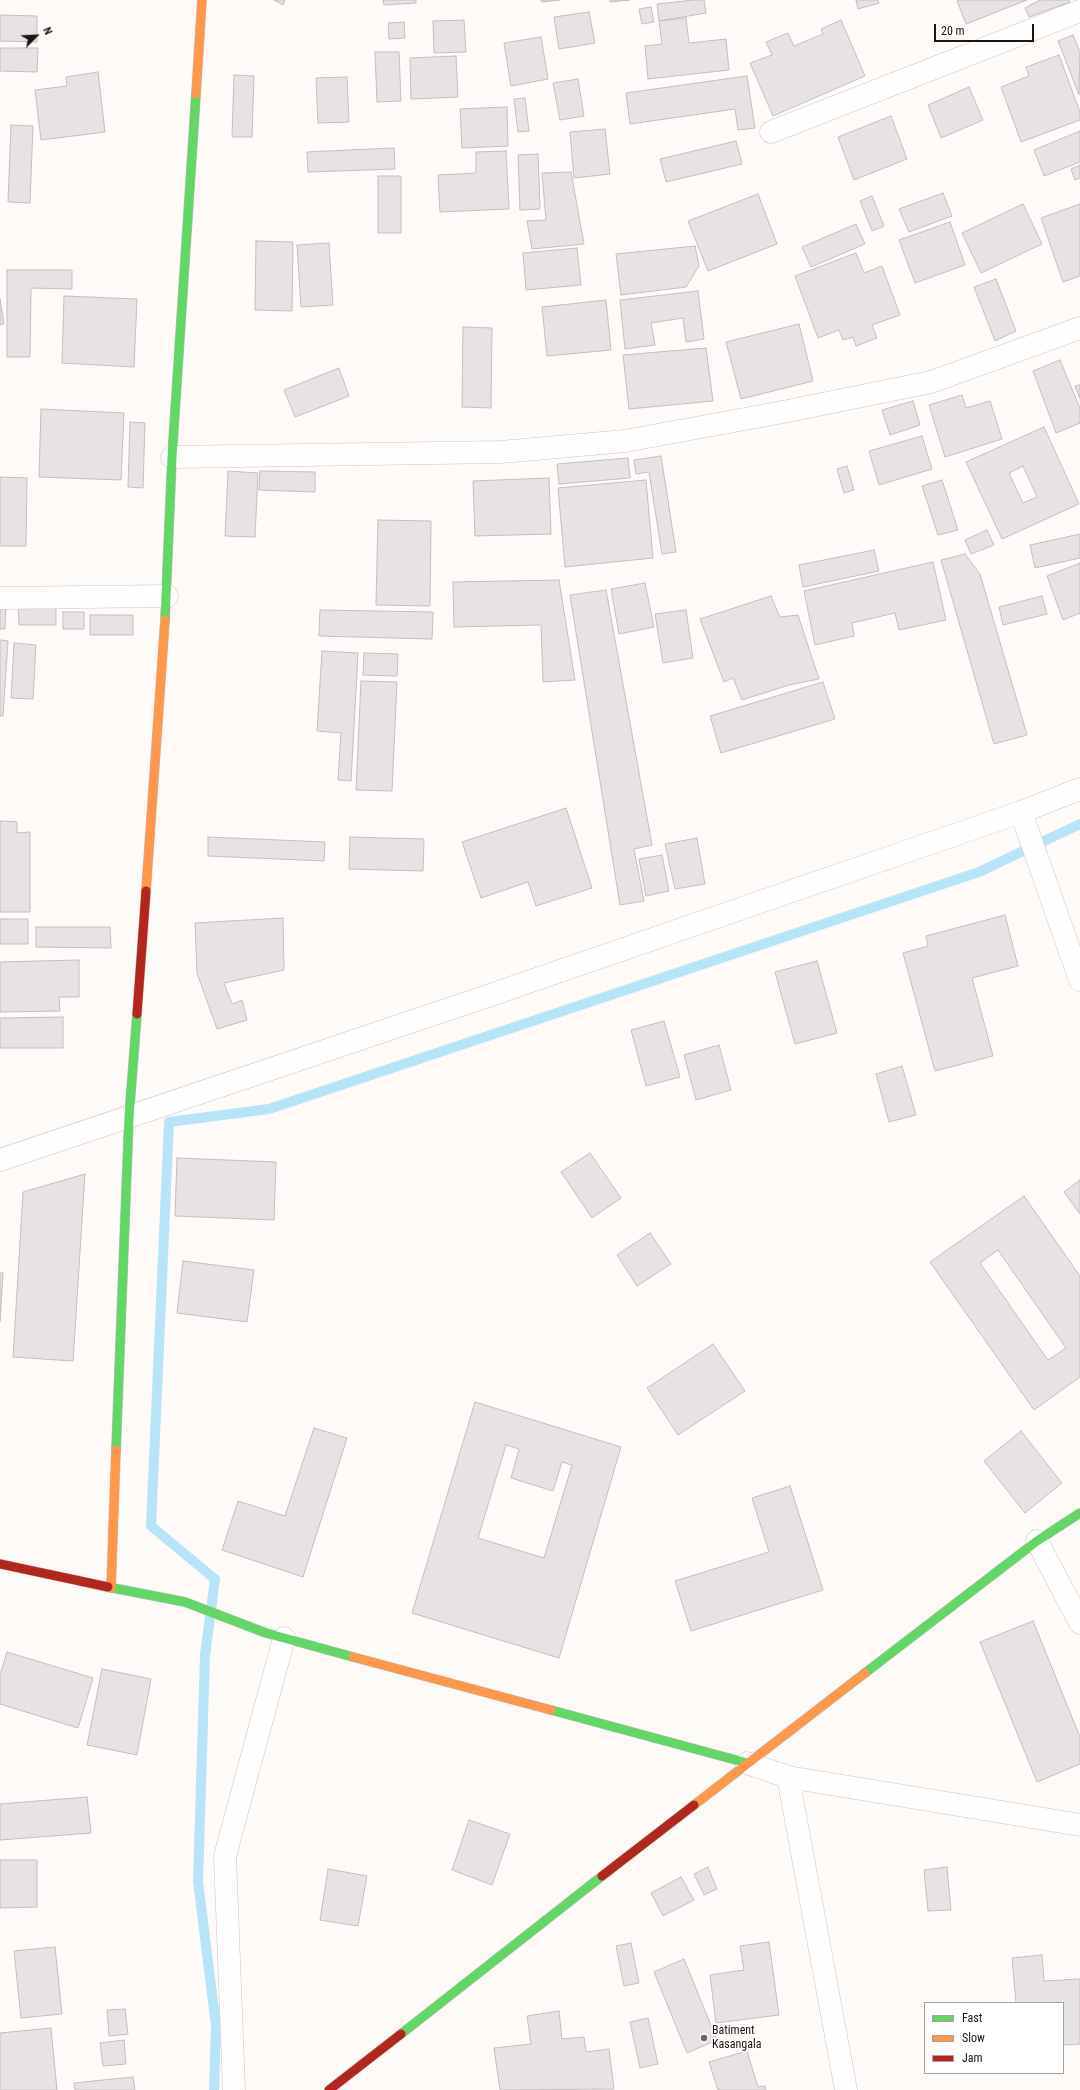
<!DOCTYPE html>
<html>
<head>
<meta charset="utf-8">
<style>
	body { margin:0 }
	#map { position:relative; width:1080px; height:2090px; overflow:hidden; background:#fdfaf8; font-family:"Roboto Condensed",sans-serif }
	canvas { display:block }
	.legend { position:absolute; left:924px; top:2002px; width:140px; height:72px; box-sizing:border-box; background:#fff; border:1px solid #a5a19f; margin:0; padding:5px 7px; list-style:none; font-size:12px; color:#1d130f }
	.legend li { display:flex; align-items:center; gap:8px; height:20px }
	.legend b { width:20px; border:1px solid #a5a19f }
	.north { position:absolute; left:16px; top:16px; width:40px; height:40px; -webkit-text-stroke:3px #fff; paint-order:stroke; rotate:66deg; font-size:11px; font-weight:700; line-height:16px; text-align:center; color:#1d130f }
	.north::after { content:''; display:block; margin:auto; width:14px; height:18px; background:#1d130f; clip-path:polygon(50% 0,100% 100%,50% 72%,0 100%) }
	.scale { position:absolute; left:934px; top:24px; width:100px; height:18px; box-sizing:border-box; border:2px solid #1d130f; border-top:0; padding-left:5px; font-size:12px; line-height:14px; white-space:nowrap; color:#1d130f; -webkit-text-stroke:3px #fff; paint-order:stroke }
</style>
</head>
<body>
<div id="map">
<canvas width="1080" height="2090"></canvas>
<ul class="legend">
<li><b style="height:5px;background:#63d668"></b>Fast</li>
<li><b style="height:5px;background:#ff974d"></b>Slow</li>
<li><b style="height:5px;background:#b3261e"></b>Jam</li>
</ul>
<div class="north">N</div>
<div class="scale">20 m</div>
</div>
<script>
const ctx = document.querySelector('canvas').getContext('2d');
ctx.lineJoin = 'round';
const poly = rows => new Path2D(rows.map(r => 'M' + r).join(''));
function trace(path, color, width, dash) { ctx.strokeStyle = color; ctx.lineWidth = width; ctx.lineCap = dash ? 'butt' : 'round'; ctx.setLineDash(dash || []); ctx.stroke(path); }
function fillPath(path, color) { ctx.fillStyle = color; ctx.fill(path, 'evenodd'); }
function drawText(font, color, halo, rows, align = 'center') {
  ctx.font = font + ' "Roboto Condensed",sans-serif'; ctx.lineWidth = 3; ctx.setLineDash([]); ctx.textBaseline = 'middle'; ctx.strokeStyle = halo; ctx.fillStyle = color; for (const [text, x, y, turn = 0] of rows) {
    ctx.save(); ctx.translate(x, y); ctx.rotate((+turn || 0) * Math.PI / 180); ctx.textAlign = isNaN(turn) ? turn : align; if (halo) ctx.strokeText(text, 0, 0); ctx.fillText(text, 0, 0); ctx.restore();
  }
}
trace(poly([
	[214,2090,216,2026,198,1881,205,1655,215,1579,151,1526,169,1122,269,1109,979,872,1080,824]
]), '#b8e4f8', 10);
const building = poly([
	[274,0,285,0,283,5,274,0],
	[383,0,416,0,416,3,384,5,383,0],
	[541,0,560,0,542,2,541,0],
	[610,0,630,0,610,2,610,0],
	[693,0,704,0,706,13,659,21,657,4,693,0],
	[856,0,878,0,879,3,858,9,856,0],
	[960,0,1027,0,966,24,957,1,960,0],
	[1040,0,1069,0,1070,2,1029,17,1025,8,1040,0],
	[651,7,654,22,642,24,639,9,651,7],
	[589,12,595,43,559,49,554,17,589,12],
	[0,15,37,16,37,42,0,41,0,15],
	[686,18,689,43,726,39,729,70,648,79,645,46,662,44,659,21,686,18],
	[464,20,466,52,434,53,433,21,464,20],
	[841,20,865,76,773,116,750,63,772,55,766,42,788,33,794,46,823,34,821,29,841,20],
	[404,22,405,38,389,39,388,23,404,22],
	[1073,35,1080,52,1079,95,1058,41,1073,35],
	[541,37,548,79,511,86,504,43,541,37],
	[0,48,38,48,37,72,0,71,0,48],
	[375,52,399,52,401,101,377,102,375,52],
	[1059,55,1080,112,1080,120,1021,142,1001,87,1029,76,1026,67,1059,55],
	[456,56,458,97,411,99,410,58,456,56],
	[98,72,105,132,41,140,35,90,67,86,66,77,98,72],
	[234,75,254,76,252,137,232,137,234,75],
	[747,76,755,128,738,130,735,109,630,124,626,93,747,76],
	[347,77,349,122,318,123,316,78,347,77],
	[578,79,584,116,560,120,553,83,578,79],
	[969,87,983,120,941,138,928,105,969,87],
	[525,98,529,131,518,132,514,99,525,98],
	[507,107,508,146,462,148,460,109,507,107],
	[891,116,907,159,854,180,838,137,891,116],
	[11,125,33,126,30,203,8,202,11,125],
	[605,129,610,174,574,178,570,132,605,129],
	[1080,131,1080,162,1044,176,1034,150,1080,131],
	[736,141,742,164,666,182,660,159,736,141],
	[394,148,395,169,308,172,307,152,394,148],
	[506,151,509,209,440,212,438,175,476,173,476,152,506,151],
	[538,154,540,209,520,210,518,155,538,154],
	[1080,165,1080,178,1075,180,1071,169,1080,165],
	[571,172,584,244,532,249,527,221,546,220,542,173,571,172],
	[378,176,401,176,401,233,378,233,378,176],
	[943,193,952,216,909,232,899,209,943,193],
	[758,194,777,244,708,271,688,221,758,194],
	[872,196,884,226,872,231,860,201,872,196],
	[1023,204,1042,244,981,273,962,233,1023,204],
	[1080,204,1080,276,1063,282,1041,218,1080,204],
	[950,222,965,265,915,283,899,240,950,222],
	[856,224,865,244,811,267,802,247,856,224],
	[256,241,293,242,292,311,255,310,256,241],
	[329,243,333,305,301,307,297,245,329,243],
	[695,246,699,266,686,287,621,295,616,254,695,246],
	[577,248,581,285,526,290,523,253,577,248],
	[856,253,864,273,882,266,900,315,872,325,877,338,856,346,853,337,843,340,839,330,818,338,795,276,856,253],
	[7,270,72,270,72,289,31,288,30,357,7,357,7,270],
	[996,279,1016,331,995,341,974,287,996,279],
	[698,291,704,339,686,342,683,318,651,323,655,345,625,349,620,300,698,291],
	[64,296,137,299,134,367,62,363,64,296],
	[0,299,4,324,0,325,0,299],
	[606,300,611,350,547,356,542,307,606,300],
	[799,324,813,381,741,399,726,342,799,324],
	[463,327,492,328,491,408,462,407,463,327],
	[706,348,713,401,629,409,623,355,706,348],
	[1060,360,1080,408,1080,423,1056,433,1033,371,1060,360],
	[339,368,349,396,295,417,284,390,339,368],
	[1080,385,1080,399,1075,386,1080,385],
	[962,395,966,408,990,401,1002,439,945,457,929,405,962,395],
	[913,401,920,425,890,435,882,410,913,401],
	[41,409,124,413,121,480,39,477,41,409],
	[130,422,145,423,143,488,128,487,130,422],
	[1044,427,1079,504,1002,539,966,462,1044,427],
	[1023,466,1037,497,1023,503,1009,473,1023,466],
	[922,436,932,469,879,485,869,451,922,436],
	[661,456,676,552,662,554,649,472,636,474,634,460,661,456],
	[628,458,630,478,559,484,557,464,628,458],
	[847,466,854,490,844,493,837,469,847,466],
	[228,471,258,473,255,537,225,536,228,471],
	[260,471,315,472,315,492,259,490,260,471],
	[0,477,27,478,26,546,0,546,0,477],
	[549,478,551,534,475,536,473,481,549,478],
	[646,480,653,558,565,567,558,488,646,480],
	[942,480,958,530,938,535,922,486,942,480],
	[378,520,431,521,430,606,376,605,378,520],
	[987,530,994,545,971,554,965,540,987,530],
	[1080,534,1080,558,1035,568,1030,545,1080,534],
	[874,550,879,571,803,587,799,565,874,550],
	[965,554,980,574,1027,735,994,744,941,560,965,554],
	[933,562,946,620,899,630,895,613,852,623,854,636,815,645,804,591,933,562],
	[1080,563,1080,613,1063,620,1047,576,1080,563],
	[559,580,575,680,543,682,541,625,454,627,453,582,559,580],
	[645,583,654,627,619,634,611,589,645,583],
	[606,590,652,845,634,849,644,901,620,905,570,595,606,590],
	[771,596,780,617,798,615,819,679,789,685,742,700,733,678,724,682,700,619,771,596],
	[1042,596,1047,614,1003,625,999,607,1042,596],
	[0,603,6,603,5,629,0,629,0,603],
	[56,604,56,625,19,625,18,605,56,604],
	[320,610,433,612,432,639,319,636,320,610],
	[686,610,693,658,663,663,655,614,686,610],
	[63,612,84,612,84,629,63,629,63,612],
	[90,615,133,615,133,635,90,635,90,615],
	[0,640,8,641,3,716,0,716,0,640],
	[14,643,36,645,33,699,11,698,14,643],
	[322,651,358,653,351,781,338,780,341,733,317,731,322,651],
	[364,653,398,654,397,676,363,675,364,653],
	[361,681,397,682,392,791,356,790,361,681],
	[823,682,835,719,721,753,710,716,823,682],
	[566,808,592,888,536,906,528,882,481,898,462,842,566,808],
	[0,821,17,822,17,833,30,832,30,912,0,912,0,821],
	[208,837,325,842,324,861,208,856,208,837],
	[350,837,424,839,423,871,349,869,350,837],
	[697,838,705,884,675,889,665,844,697,838],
	[662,855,669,891,646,896,639,859,662,855],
	[1005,915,1018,966,972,978,993,1056,935,1071,903,953,928,946,926,936,1005,915],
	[283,918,284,970,224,983,232,1004,242,1000,247,1020,217,1029,197,973,195,923,283,918],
	[0,919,28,919,28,944,0,944,0,919],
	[36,927,110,927,111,948,36,947,36,927],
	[79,960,79,997,59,997,60,1011,0,1012,0,962,79,960],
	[817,961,837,1033,795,1044,775,972,817,961],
	[63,1017,63,1048,0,1048,0,1018,63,1017],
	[664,1021,680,1077,646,1086,631,1030,664,1021],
	[719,1045,731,1090,696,1100,684,1055,719,1045],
	[902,1066,916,1115,889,1122,876,1074,902,1066],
	[590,1153,621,1198,592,1218,561,1172,590,1153],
	[177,1158,276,1162,274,1220,175,1216,177,1158],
	[85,1174,73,1361,13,1357,23,1192,85,1174],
	[1080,1180,1080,1214,1064,1192,1080,1180],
	[1024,1196,1080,1276,1080,1377,1034,1410,930,1262,1024,1196],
	[998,1250,1066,1348,1048,1360,980,1263,998,1250],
	[650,1233,671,1264,637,1286,617,1255,650,1233],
	[183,1261,254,1270,247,1322,177,1313,183,1261],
	[0,1273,3,1273,0,1322,0,1273],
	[713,1344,745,1391,678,1435,647,1388,713,1344],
	[475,1402,621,1447,559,1658,412,1613,475,1402],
	[506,1445,519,1449,511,1478,553,1491,562,1462,572,1465,544,1558,478,1538,506,1445],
	[314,1428,347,1438,303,1577,222,1550,238,1501,285,1516,314,1428],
	[1021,1431,1062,1483,1025,1513,984,1461,1021,1431],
	[790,1486,823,1590,691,1631,675,1581,769,1552,752,1498,790,1486],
	[1033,1621,1080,1737,1080,1764,1037,1782,980,1642,1033,1621],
	[7,1652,93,1678,78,1728,0,1704,0,1675,7,1652],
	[102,1669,151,1679,137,1755,87,1745,102,1669],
	[87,1797,91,1833,0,1840,0,1804,87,1797],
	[469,1820,510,1834,492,1885,452,1870,469,1820],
	[0,1860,37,1860,37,1907,0,1908,0,1860],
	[708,1867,717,1889,704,1895,694,1874,708,1867],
	[947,1867,951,1910,928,1911,924,1870,947,1867],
	[328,1869,367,1876,358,1926,320,1920,328,1869],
	[681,1877,694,1900,663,1916,651,1893,681,1877],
	[769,1942,779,2015,716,2023,710,1975,744,1970,740,1946,769,1942],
	[631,1943,639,1983,624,1986,616,1946,631,1943],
	[55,1947,62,2014,21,2018,14,1951,55,1947],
	[1042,1955,1044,1981,1080,1979,1080,2044,1063,2045,1063,2003,1016,2003,1012,1958,1042,1955],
	[684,1959,717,2040,687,2053,654,1972,684,1959],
	[125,2009,128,2034,109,2036,107,2010,125,2009],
	[559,2011,562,2039,584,2037,586,2052,609,2049,614,2089,500,2090,494,2048,531,2044,527,2016,559,2011],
	[648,2018,658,2064,640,2068,630,2022,648,2018],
	[51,2028,57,2090,0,2090,0,2033,51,2028],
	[124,2040,126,2064,103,2066,100,2043,124,2040],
	[747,2051,758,2087,765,2086,766,2090,718,2090,709,2062,747,2051],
	[133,2077,135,2090,75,2090,74,2083,133,2077]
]);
fillPath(building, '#e6e2e6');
trace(building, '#c2bec2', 1);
const street = poly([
	[771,132,1080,11],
	[172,457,501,452,625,441,783,412,931,382,1080,328],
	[0,598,167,596],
	[1021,812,1080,980],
	[0,1160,479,999,1021,812,1080,789],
	[1037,1541,1080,1623],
	[747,1763,788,1777,1080,1825],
	[788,1777,846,2090],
	[234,2090,225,1856,284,1638]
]);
const fast = poly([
	[165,620,172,457,196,94],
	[116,1450,129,1117,137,1014],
	[108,1587,185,1602,266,1633,353,1657],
	[865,1673,1037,1541,1080,1513],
	[551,1710,747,1763],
	[401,2034,602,1876]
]);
const slow = poly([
	[196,94,202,0],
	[146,891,165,620],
	[111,1588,116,1450],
	[353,1657,551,1710],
	[694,1805,865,1673]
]);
const jam = poly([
	[137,1014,146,891],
	[0,1564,108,1587],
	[602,1876,694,1805],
	[329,2090,401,2034]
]);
trace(street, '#cac4c0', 23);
trace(fast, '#cac4c0', 10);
trace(slow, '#cac4c0', 10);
trace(jam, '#cac4c0', 10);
trace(street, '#fffefe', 22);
trace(fast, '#63d668', 9);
trace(slow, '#ff974d', 9);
trace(jam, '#b3261e', 9);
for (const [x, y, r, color] of [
	[704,2038,4,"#6b6461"]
]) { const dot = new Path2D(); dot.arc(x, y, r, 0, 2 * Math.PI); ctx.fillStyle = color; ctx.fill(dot); trace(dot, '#fff', 1.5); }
drawText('12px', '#1d130f', '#fff', [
	["Batiment",712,2031],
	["Kasangala",712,2045]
], 'left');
</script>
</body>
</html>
